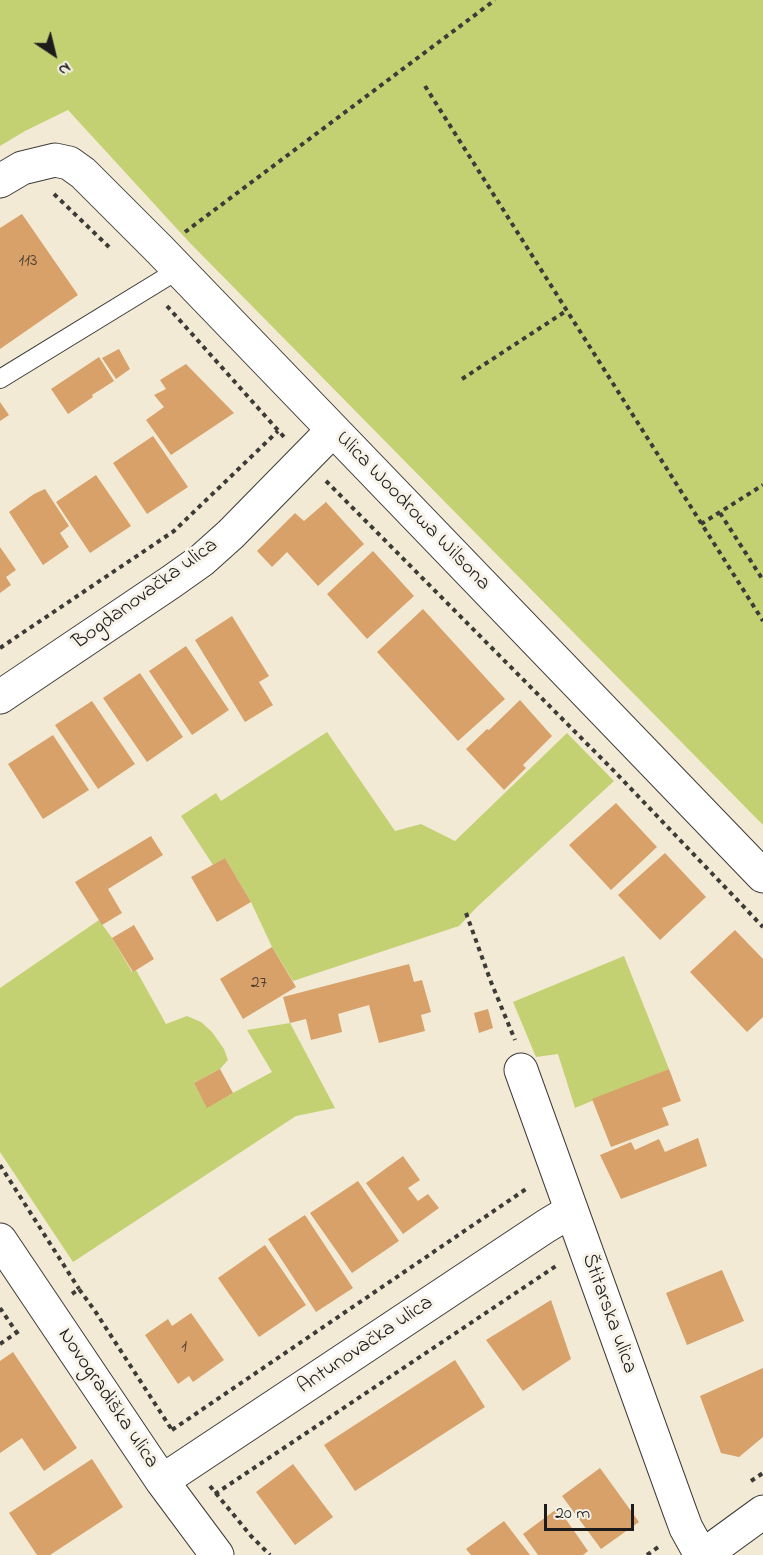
<!DOCTYPE html>
<html>
<head>
<meta charset="utf-8">
<style>
	body { margin:0 }
	#map { position:relative; width:763px; height:1555px; overflow:hidden; background:#f3ead5; font-family:"Indie Flower",sans-serif }
	canvas { display:block }
	.north { position:absolute; left:24px; top:24px; width:60px; height:60px; -webkit-text-stroke:4px #f7f3e8; paint-order:stroke; rotate:145deg; font-size:16px; font-weight:700; line-height:24px; text-align:center; color:#1c1c1c }
	.north::after { content:''; display:block; margin:auto; width:21px; height:27px; background:#1c1c1c; clip-path:polygon(50% 0,100% 100%,50% 72%,0 100%) }
	.scale { position:absolute; left:544px; top:1504px; width:90px; height:27px; box-sizing:border-box; border:3px solid #1c1c1c; border-top:0; padding-left:8px; font-size:18px; line-height:21px; white-space:nowrap; color:#1c1c1c; -webkit-text-stroke:4px #f7f3e8; paint-order:stroke }
</style>
</head>
<body>
<div id="map">
<canvas width="763" height="1555"></canvas>
<div class="north">N</div>
<div class="scale">20 m</div>
</div>
<script>
const ctx = document.querySelector('canvas').getContext('2d');
ctx.lineJoin = 'round';
function fillPath(path, color) { ctx.fillStyle = color; ctx.fill(path, 'evenodd'); }
const poly = rows => new Path2D(rows.map(r => 'M' + r).join(''));
function trace(path, color, width, dash) { ctx.strokeStyle = color; ctx.lineWidth = width; ctx.lineCap = dash ? 'butt' : 'round'; ctx.setLineDash(dash || []); ctx.stroke(path); }
function drawText(font, color, halo, rows, align = 'center') {
  ctx.font = font + ' "Indie Flower",sans-serif'; ctx.lineWidth = 6; ctx.setLineDash([]); ctx.textBaseline = 'middle'; ctx.strokeStyle = halo; ctx.fillStyle = color; for (const [text, x, y, turn = 0] of rows) {
    ctx.save(); ctx.translate(x, y); ctx.rotate((+turn || 0) * Math.PI / 180); ctx.textAlign = isNaN(turn) ? turn : align; if (halo) ctx.strokeText(text, 0, 0); ctx.fillText(text, 0, 0); ctx.restore();
  }
}
fillPath(poly([
	[0,0,763,0,763,825,190,243,68,110,25,131,0,146],
	[327,732,395,831,421,824,455,841,567,733,614,781,477,907,459,926,293,981,272,947,251,902,225,858,213,865,181,816,216,793,221,801],
	[99,920,112,938,132,972,136,970,166,1024,187,1016,201,1022,212,1032,224,1049,228,1060,220,1069,194,1083,207,1107,272,1072,247,1030,290,1023,335,1108,296,1116,73,1262,0,1152,0,988],
	[624,956,669,1069,575,1108,558,1054,536,1057,513,1002]
]), '#c3d173');
fillPath(poly([
	[22,214,78,295,0,349,0,228],
	[119,349,130,369,116,379,102,358],
	[99,357,114,381,92,395,93,397,68,414,51,389],
	[186,364,234,413,171,455,146,420,164,407,154,395,166,389,160,380],
	[0,402,9,415,0,421],
	[153,436,188,487,147,514,113,463],
	[96,475,131,526,90,553,56,502],
	[45,489,69,526,60,533,69,547,43,565,9,512,34,494],
	[326,502,364,544,318,586,287,552,272,567,257,551,295,513,304,521],
	[0,547,16,570,6,577,11,585,0,593],
	[373,551,414,596,367,639,327,594],
	[423,609,505,699,458,741,377,652],
	[232,616,269,676,259,682,273,705,245,722,195,640],
	[186,646,229,710,192,735,149,671],
	[140,673,183,737,147,762,103,698],
	[520,700,552,736,523,765,526,768,504,790,466,749,487,729,489,730],
	[92,701,135,764,98,789,55,725],
	[53,735,89,790,43,819,8,764],
	[616,803,657,847,611,890,569,845],
	[151,836,163,855,108,889,122,913,102,925,75,882],
	[665,853,706,897,660,940,618,895],
	[225,858,251,902,217,922,191,877],
	[134,925,154,959,133,972,112,938],
	[735,930,763,959,763,1017,747,1032,690,972],
	[272,947,296,987,243,1019,220,979],
	[409,964,414,982,422,980,431,1012,421,1015,425,1031,379,1043,369,1005,338,1014,342,1032,311,1040,306,1019,290,1023,283,997],
	[488,1009,493,1028,479,1033,474,1013],
	[220,1069,233,1093,207,1108,194,1083],
	[669,1069,681,1101,662,1108,669,1125,611,1147,592,1099],
	[698,1138,707,1166,621,1199,600,1155,631,1142,635,1150,659,1139,665,1152],
	[403,1156,420,1180,408,1188,418,1201,428,1194,439,1208,403,1234,366,1183],
	[358,1181,399,1241,352,1273,310,1213],
	[305,1215,353,1288,316,1312,268,1239],
	[265,1245,306,1305,259,1337,218,1278],
	[722,1270,744,1321,687,1345,666,1293],
	[551,1300,571,1359,523,1391,486,1340],
	[191,1313,224,1360,193,1382,189,1376,178,1384,145,1335,168,1319,172,1326],
	[13,1352,77,1448,44,1471,22,1438,0,1453,0,1361],
	[455,1360,485,1407,355,1491,324,1445],
	[763,1368,763,1437,739,1457,721,1453,700,1396],
	[92,1459,123,1507,50,1555,37,1555,9,1513],
	[293,1464,333,1517,295,1545,256,1492],
	[600,1468,639,1522,601,1549,562,1496],
	[558,1508,588,1551,583,1555,538,1555,523,1534],
	[504,1521,530,1555,471,1555,466,1549]
]), '#d7a169');
const lane = poly([
	[0,379,178,270]
]);
const street = poly([
	[0,181,22,168,55,160,69,163,83,173,160,250,763,876],
	[0,697,171,582,202,560,231,534,333,430],
	[521,1070,679,1509,686,1528,701,1555],
	[0,1240,162,1481,217,1555],
	[162,1481,546,1226,571,1211],
	[704,1555,763,1512]
]);
trace(lane, '#3c3b38', 20);
trace(street, '#3c3b38', 35);
trace(poly([
	[425,86,763,621],
	[54,194,109,247],
	[185,232,495,0],
	[167,306,284,437],
	[462,379,566,311],
	[326,481,616,773,763,927],
	[720,513,763,580],
	[701,524,763,485],
	[0,648,174,531,278,431],
	[466,913,491,982,515,1040],
	[0,1165,79,1289],
	[72,1294,79,1289,95,1311,172,1430],
	[0,1308,17,1333],
	[0,1344,22,1329],
	[172,1430,529,1187],
	[751,1481,763,1473],
	[210,1486,251,1536,270,1555],
	[215,1494,559,1264],
	[647,1555,661,1545]
]), '#3c3b38', 4, [4.5, 4.5]);
trace(lane, '#fff', 18);
trace(street, '#fff', 33);
drawText('18px', '#4b3d2f', null, [
	["113",28,262],
	["27",259,984],
	["1",184,1348]
]);
drawText('21px', '#1c1c1c', '#f7f3e8', [
	["Ulica Woodrowa Wilsona",412,512,46],
	["Bogdanovačka ulica",146,595,-36],
	["Štitarska ulica",608,1314,70],
	["Antunovačka ulica",366,1346,-34],
	["Novogradiška ulica",107,1399,56]
]);
</script>
</body>
</html>
